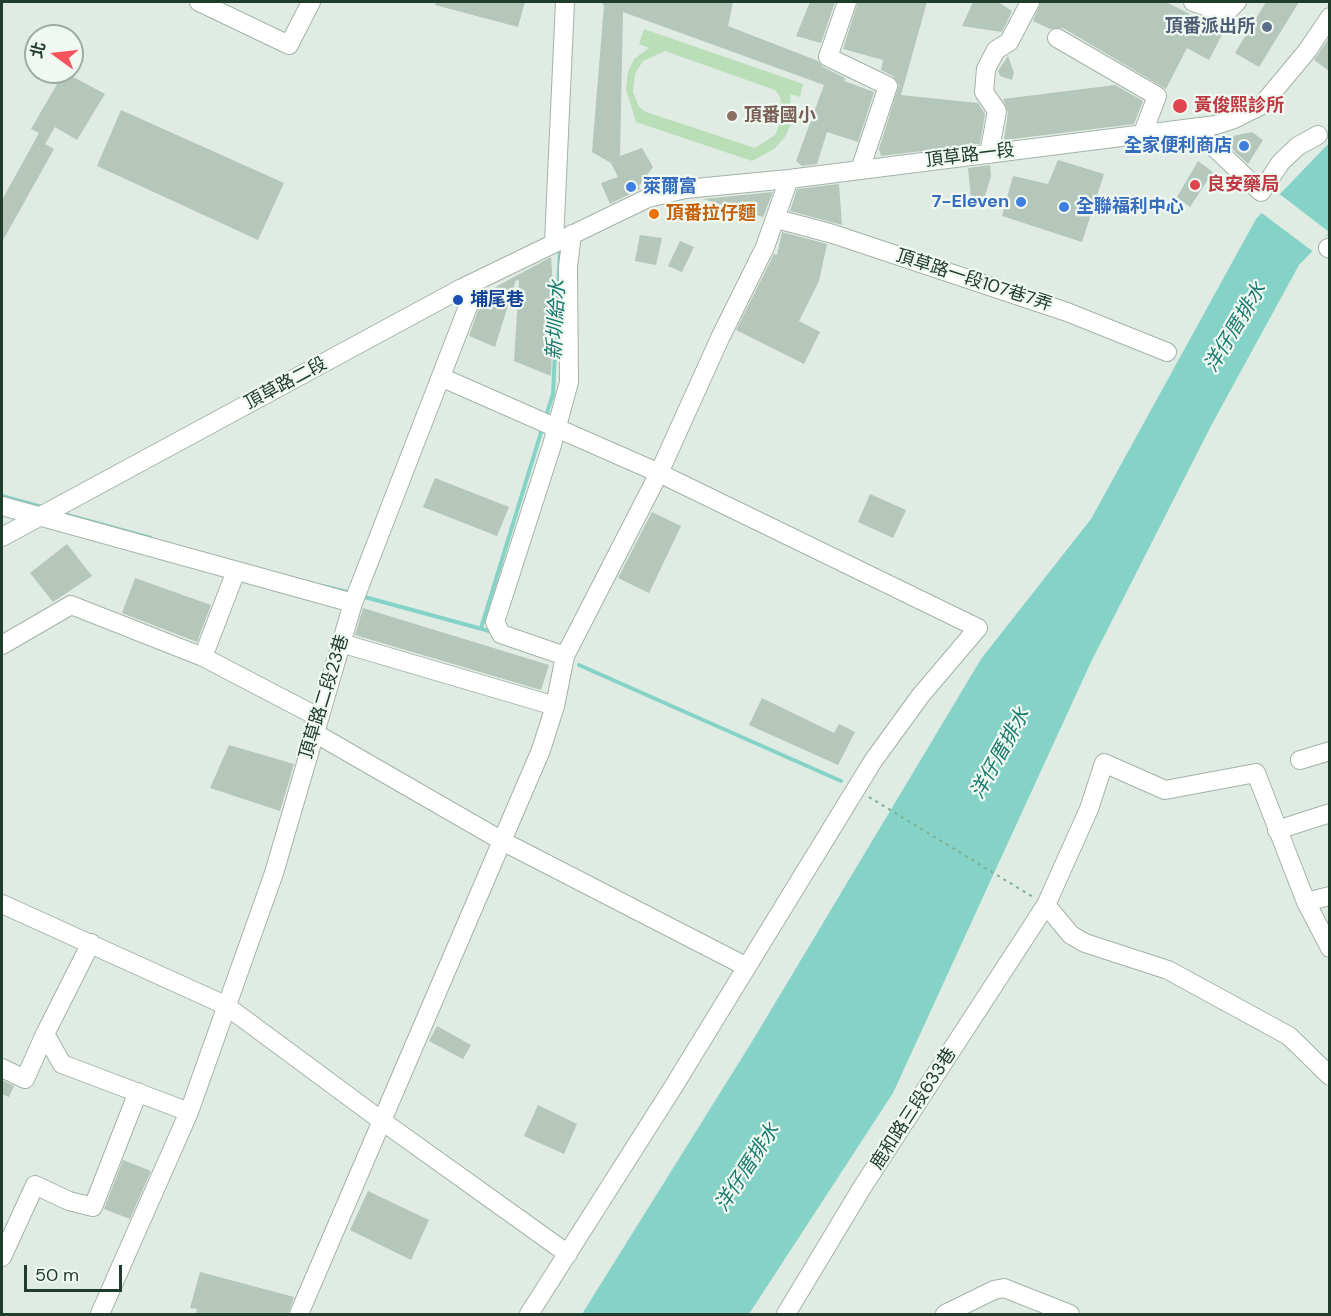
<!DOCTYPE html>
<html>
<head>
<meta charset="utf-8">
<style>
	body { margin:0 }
	#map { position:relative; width:1331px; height:1316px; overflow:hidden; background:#e0ebe3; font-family:"DM Sans","Noto Sans TC",sans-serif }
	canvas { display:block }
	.frame { position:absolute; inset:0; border:3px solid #203c2c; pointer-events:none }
	.north { position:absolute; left:24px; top:24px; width:60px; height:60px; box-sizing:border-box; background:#f0f8f2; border:2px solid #9dada3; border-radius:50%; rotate:285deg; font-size:16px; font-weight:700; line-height:24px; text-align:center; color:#203c2c }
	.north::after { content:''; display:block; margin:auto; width:21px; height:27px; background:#f7535d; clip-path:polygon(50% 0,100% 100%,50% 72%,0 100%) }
	.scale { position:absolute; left:24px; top:1265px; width:98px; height:27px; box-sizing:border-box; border:3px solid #203c2c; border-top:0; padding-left:8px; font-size:18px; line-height:21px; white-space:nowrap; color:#203c2c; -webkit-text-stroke:4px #f0f8f2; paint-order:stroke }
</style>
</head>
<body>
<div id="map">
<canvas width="1331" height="1316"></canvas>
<div class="frame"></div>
<div class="north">北</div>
<div class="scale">50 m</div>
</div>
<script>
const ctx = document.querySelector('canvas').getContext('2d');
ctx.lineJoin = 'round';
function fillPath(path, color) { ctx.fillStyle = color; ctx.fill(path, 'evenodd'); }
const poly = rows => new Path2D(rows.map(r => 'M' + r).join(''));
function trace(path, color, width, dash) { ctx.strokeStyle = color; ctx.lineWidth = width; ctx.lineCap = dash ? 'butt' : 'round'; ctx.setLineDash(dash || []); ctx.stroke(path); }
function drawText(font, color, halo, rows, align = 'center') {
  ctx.font = font + ' "DM Sans","Noto Sans TC",sans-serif'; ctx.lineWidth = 4.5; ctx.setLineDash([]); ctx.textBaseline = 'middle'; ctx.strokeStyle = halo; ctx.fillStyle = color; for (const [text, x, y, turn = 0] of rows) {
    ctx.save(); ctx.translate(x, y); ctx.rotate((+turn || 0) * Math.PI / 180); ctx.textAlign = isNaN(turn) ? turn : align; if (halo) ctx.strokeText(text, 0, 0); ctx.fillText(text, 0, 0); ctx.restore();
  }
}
fillPath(poly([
	[644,29,803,84,800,97,790,94,791,124,785,137,774,149,752,161,636,122,626,89,628,72,634,59,649,48,639,44],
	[665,51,775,90,780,97,783,116,775,135,755,148,646,112,639,107,633,92,635,74,643,61]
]), '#b9deb8');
fillPath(poly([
	[1329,143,1329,234,1299,265,1212,424,1091,662,893,1093,749,1314,582,1314,753,1040,981,659,1091,519,1256,219]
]), '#85d3c7');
fillPath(poly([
	[1277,192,1329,232,1315,253,1259,211]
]), '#e0ebe3');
trace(poly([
	[546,416,553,394,560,248],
	[2,496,42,507],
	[60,513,151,538],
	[323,586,351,593],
	[361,596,493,632],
	[481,628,543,426],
	[579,665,841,781]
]), '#85d3c7', 4);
fillPath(poly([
	[436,2,525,2,518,27,435,5],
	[733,2,728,26,818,61,823,67,845,78,844,81,874,92,858,142,827,132,817,164,802,166,796,161,824,85,623,12,620,156,642,148,653,167,639,186,640,189,610,204,601,183,618,177,611,163,592,152,604,5,602,3],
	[810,2,835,2,821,43,796,36],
	[858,2,927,2,901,95,978,103,985,114,980,144,881,156,879,149,899,85,893,76,881,70,883,60,843,49],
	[973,2,998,2,1012,11,1002,32,962,26],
	[1041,2,1166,2,1224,31,1209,60,1187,48,1166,89,1063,28,1050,29,1033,21],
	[1266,2,1299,2,1259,67,1235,53],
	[1329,38,1329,71,1314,60],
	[1008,56,1014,73,1012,80,1000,76,998,71],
	[64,72,105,94,77,140,55,127,45,144,54,149,2,242,2,200,39,133,31,129],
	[1115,85,1143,101,1134,124,1004,140,1008,112,1003,99],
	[121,110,284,183,258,240,97,166],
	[1252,132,1263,140,1248,164,1228,145,1233,136],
	[1058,160,1104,174,1082,242,1002,216,1013,176,1048,184],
	[1198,161,1213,172,1190,207,1177,197],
	[990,165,991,176,985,196,971,198,968,168],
	[839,184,842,225,790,211,797,189],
	[773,192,763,217,703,199],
	[782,232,827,244,819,281,799,321,820,332,804,364,736,330,774,254,777,255],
	[640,235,662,238,656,265,635,261],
	[680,241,694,247,682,272,668,266],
	[551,257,554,301,551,376,514,361,519,281,516,280,495,347,469,336,479,308,479,296],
	[435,478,509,507,497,536,423,507],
	[870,494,906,510,893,538,858,522],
	[652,512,681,526,649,593,618,578],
	[67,544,92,576,53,602,30,573],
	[135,578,211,605,197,642,122,613],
	[363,608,549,665,541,690,355,635],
	[762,698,834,733,839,724,855,732,838,765,749,725],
	[229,745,294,764,280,811,210,788],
	[437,1026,471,1045,463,1059,429,1041],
	[2,1080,14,1086,9,1097,2,1094],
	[538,1105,577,1124,564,1154,524,1136],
	[123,1160,151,1171,130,1219,104,1209],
	[368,1191,429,1220,411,1260,350,1230],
	[200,1272,294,1297,288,1314,196,1314,197,1309,190,1308]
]), '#b5c6bb');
const minor = poly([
	[199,2,289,45,311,2],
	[847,2,828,57,888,86,860,170],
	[1193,2,1226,13,1237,2],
	[1057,38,1157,96,1143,133],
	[1195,129,1261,192,1281,162,1298,146,1318,135],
	[989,154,997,111,984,92,986,69,996,50,1009,42,1030,2],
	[777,219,833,234,1067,312,1167,352],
	[554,242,565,2],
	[1328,248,1330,249],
	[443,378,659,473,978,628,921,695,873,761,672,1089,529,1314],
	[2,506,353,603],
	[2,537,462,288,648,198,685,189,789,179,1216,125,1234,119,1262,105,1307,51,1330,17],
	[236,571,203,657,318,717],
	[341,643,555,706],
	[2,645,71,605,203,657],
	[565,656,501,634,495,622,552,445,569,382,568,267,572,234],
	[313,732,504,842,745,966],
	[1300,760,1330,751],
	[1277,830,1330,813],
	[1306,902,1330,896],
	[2,904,225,1005,382,1121,568,1254],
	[1046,905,1071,935,1085,943,1168,970,1289,1036,1330,1076],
	[91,943,45,1034,62,1064,189,1112,100,1314],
	[2,1068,25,1079,45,1034],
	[189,1112,274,873,353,603,469,304,462,288],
	[2,1257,35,1185,69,1201,93,1207,138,1092],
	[299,1314,541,750,555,706,565,656,659,473,720,338,765,247,789,179],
	[786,1314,863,1186,1046,905,1089,809,1104,763,1165,790,1256,773,1306,902,1330,948],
	[945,1314,994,1290,1004,1288,1070,1314]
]);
trace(minor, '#a3b3a8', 20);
trace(poly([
	[869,797,1033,897]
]), '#7fb092', 2, [3, 4.5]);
trace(minor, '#fff', 18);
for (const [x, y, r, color] of [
	[1267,27,6,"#5c6f8a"],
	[1180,106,8,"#e0444e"],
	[732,116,6,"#8d6e63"],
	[1244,146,6,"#3f7fe0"],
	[1195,185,6,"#e0444e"],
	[631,187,6,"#3f7fe0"],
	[1021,202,6,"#3f7fe0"],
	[1064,207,6,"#3f7fe0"],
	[654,214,6,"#e8710a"],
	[458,300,6,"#1a4fb4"]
]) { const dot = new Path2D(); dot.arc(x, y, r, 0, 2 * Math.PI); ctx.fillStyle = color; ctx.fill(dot); trace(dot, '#f0f8f2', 2); }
drawText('bold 18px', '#4e5e75', '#f0f8f2', [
	["頂番派出所",1255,27]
], 'right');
drawText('bold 18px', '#be3a42', '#f0f8f2', [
	["黃俊熙診所",1194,106],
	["良安藥局",1207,185]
], 'left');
drawText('bold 18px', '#785e54', '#f0f8f2', [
	["頂番國小",744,116]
], 'left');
drawText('bold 18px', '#366cbe', '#f0f8f2', [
	["全家便利商店",1232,146],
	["萊爾富",643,187,"left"],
	["7-Eleven",1009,202],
	["全聯福利中心",1076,207,"left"]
], 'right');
drawText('18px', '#203c2c', '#f0f8f2', [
	["頂草路一段",970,156,-7],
	["頂草路一段107巷7弄",974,281,18],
	["頂草路二段",286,384,-28],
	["頂草路二段23巷",325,697,-73],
	["鹿和路三段633巷",914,1109,-57]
]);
drawText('bold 18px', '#c56008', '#f0f8f2', [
	["頂番拉仔麵",666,214]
], 'left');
drawText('bold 18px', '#164399', '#f0f8f2', [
	["埔尾巷",470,300]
], 'left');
drawText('italic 20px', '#187a6d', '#f0f8f2', [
	["新圳給水",557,320,-87],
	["洋仔厝排水",1236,328,-59],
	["洋仔厝排水",1001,754,-61],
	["洋仔厝排水",748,1168,-57]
]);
</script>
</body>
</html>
